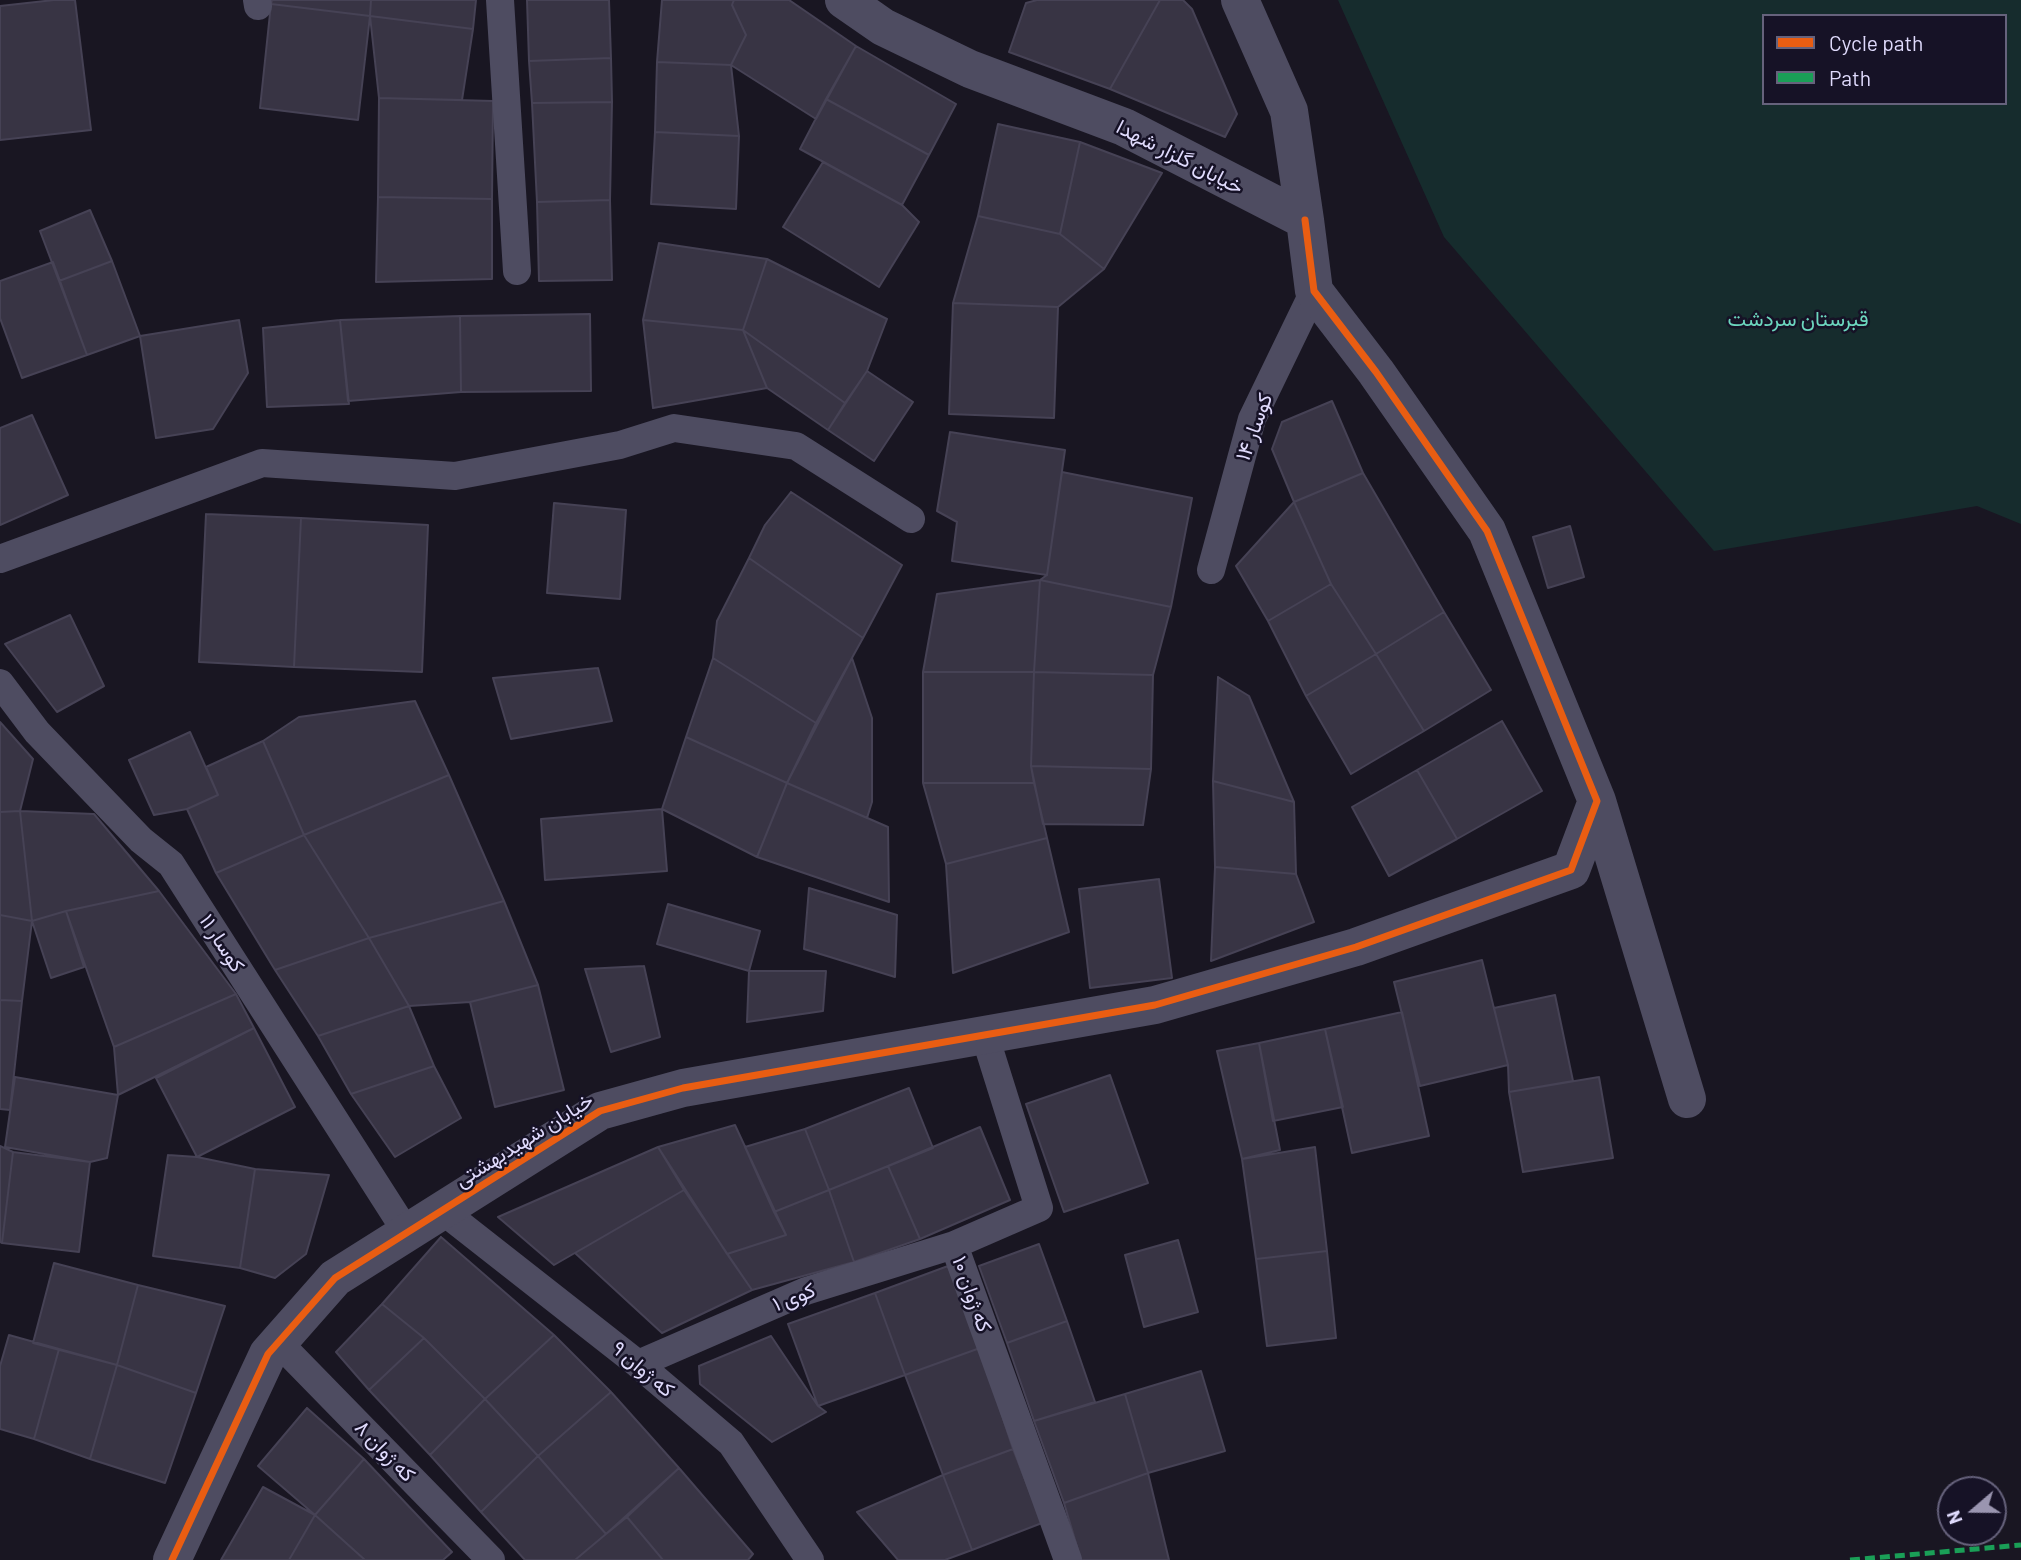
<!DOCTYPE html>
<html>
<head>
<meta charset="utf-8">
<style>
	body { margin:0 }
	#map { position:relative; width:2021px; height:1560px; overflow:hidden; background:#191622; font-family:Barlow,sans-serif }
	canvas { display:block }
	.legend { position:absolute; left:1762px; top:14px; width:245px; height:91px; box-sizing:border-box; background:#161226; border:2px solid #66627c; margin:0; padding:9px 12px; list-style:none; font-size:21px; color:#dfdafc }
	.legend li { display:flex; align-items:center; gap:14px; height:35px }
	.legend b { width:35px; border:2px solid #66627c }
	.north { position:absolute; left:1937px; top:1476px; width:70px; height:70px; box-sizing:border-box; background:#161226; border:2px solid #66627c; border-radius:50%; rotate:250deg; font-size:19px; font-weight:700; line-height:28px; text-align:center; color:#dfdafc }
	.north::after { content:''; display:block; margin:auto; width:24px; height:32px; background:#9a95b0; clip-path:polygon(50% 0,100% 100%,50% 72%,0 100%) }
</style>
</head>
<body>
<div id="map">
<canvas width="2021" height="1560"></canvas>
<ul class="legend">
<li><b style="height:9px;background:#e95d12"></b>Cycle path</li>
<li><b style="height:9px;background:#1a9f57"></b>Path</li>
</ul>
<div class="north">N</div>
</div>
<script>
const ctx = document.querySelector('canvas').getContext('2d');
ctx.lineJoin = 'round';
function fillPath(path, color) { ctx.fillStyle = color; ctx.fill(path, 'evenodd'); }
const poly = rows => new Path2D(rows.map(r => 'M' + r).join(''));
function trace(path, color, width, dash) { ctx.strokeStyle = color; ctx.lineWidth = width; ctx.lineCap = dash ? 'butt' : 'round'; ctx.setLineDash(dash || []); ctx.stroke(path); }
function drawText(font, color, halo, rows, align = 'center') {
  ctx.font = font + ' Barlow,Vazirmatn,sans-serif'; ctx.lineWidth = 5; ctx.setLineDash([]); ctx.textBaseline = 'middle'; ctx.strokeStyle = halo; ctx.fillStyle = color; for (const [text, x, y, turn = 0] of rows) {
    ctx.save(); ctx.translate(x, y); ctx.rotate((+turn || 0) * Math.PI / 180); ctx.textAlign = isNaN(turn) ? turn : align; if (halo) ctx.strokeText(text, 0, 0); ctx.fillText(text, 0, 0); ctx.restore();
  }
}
fillPath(poly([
	[1338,0,2021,0,2021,524,1977,506,1714,551,1444,237],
	[1764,16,2005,16,2005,103,1764,103]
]), '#162c2d');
const building = poly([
	[54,0,75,0,91,130,0,140,0,6,54,0],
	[272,0,371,0,370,16,271,4,272,0],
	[371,0,476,0,473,29,370,16,371,0],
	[527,0,609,0,611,58,529,61,527,0],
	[662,0,734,0,732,5,746,35,731,65,657,62,662,0],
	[734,0,789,0,856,46,816,119,731,65,746,35,732,5,734,0],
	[1037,0,1160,0,1110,89,1009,52,1026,3,1037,0],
	[1160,0,1183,0,1192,9,1237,114,1225,137,1110,89,1160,0],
	[271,4,370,16,358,120,260,108,271,4],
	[370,16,473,29,462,100,379,98,370,16],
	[856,46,956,104,929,155,826,99,856,46],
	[611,58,612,102,532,103,529,61,611,58],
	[657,62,731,65,739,136,655,132,657,62],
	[379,98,493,101,492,199,378,197,379,98],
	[826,99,929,155,902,205,800,149,826,99],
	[612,102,610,200,537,202,532,103,612,102],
	[998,124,1080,142,1060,234,978,216,998,124],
	[655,132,739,136,736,209,651,204,655,132],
	[1080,142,1162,173,1104,269,1060,234,1080,142],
	[823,162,902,205,919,222,879,287,783,227,823,162],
	[378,197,492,199,492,279,376,282,378,197],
	[610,200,612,280,539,281,537,202,610,200],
	[90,210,112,261,59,281,40,231,90,210],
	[978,216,1060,234,1104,269,1058,307,953,303,978,216],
	[659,243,767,259,743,330,643,320,659,243],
	[767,259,887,319,867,371,845,403,743,330,767,259],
	[112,261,140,336,87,355,59,281,112,261],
	[53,262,87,355,22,378,0,318,0,281,53,262],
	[953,303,1058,307,1054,418,949,414,953,303],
	[590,314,591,391,461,392,460,316,590,314],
	[460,316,461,392,348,401,340,320,460,316],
	[239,320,248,373,213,429,156,438,140,336,239,320],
	[340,320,349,404,267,407,263,328,340,320],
	[643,320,743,330,767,388,653,408,643,320],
	[743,330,845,403,828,430,767,388,743,330],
	[867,371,913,402,874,461,828,430,867,371],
	[1332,401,1363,473,1294,502,1272,449,1282,422,1332,401],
	[32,415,68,495,0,525,0,428,32,415],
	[950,432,1065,450,1047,575,952,561,957,522,937,511,950,432],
	[1062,472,1192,498,1171,607,1040,580,1047,575,1062,472],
	[1363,473,1444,612,1376,654,1331,584,1294,502,1363,473],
	[791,492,902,565,863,638,749,558,765,525,791,492],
	[1294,502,1331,584,1268,621,1236,566,1294,502],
	[554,503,626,510,620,599,547,593,554,503],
	[206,514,301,518,294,667,199,662,206,514],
	[301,518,428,525,422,672,294,667,301,518],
	[1570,526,1584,577,1548,588,1533,537,1570,526],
	[749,558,863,638,816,723,713,658,717,621,749,558],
	[1040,580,1034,672,923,672,937,594,1040,580],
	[1040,580,1171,607,1153,675,1034,672,1040,580],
	[1331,584,1376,654,1306,696,1268,621,1331,584],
	[1444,612,1491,690,1424,731,1376,654,1444,612],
	[70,615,104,686,57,712,5,644,70,615],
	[1376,654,1424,731,1351,774,1306,696,1376,654],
	[713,658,816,723,787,783,686,737,713,658],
	[852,658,872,718,872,802,867,818,787,783,852,658],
	[598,668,612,721,511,739,493,678,598,668],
	[923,672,1034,672,1031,766,1034,783,923,783,923,672],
	[1034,672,1153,675,1151,769,1031,766,1034,672],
	[1218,677,1249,696,1294,802,1213,781,1218,677],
	[415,701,449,775,304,835,263,741,299,717,415,701],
	[1502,721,1542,791,1457,839,1417,770,1502,721],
	[0,722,33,759,20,811,0,812,0,722],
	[190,732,218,795,187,809,154,815,129,760,190,732],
	[686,737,787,783,757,857,662,809,686,737],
	[263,741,304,835,216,873,187,809,218,795,206,767,263,741],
	[1031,766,1151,769,1143,825,1043,824,1031,766],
	[1417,770,1457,839,1389,876,1352,807,1417,770],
	[449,775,504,901,369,938,304,835,449,775],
	[1213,781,1294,802,1296,874,1215,867,1213,781],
	[787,783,888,827,889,902,757,857,787,783],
	[923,783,1034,783,1047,838,946,864,923,783],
	[662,809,667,871,545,880,541,819,662,809],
	[20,811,94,814,159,891,66,911,32,921,20,811],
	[20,811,32,921,0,915,0,812,20,811],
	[304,835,369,938,275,970,216,873,304,835],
	[1047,838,1069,932,953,973,946,864,1047,838],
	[1215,867,1296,874,1314,922,1211,961,1215,867],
	[1159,879,1172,978,1090,988,1079,889,1159,879],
	[809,888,897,915,895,977,804,949,809,888],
	[159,891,236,994,114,1047,66,911,159,891],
	[504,901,538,985,470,1002,409,1006,369,938,504,901],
	[668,904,760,931,749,971,657,944,668,904],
	[66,911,84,967,51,978,32,921,66,911],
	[0,915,32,921,22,1001,0,1000,0,915],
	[369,938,409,1006,318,1036,275,970,369,938],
	[1482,960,1508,1065,1420,1086,1394,982,1482,960],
	[644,966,660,1037,611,1052,585,969,644,966],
	[749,971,826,971,823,1011,747,1022,749,971],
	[538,985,564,1090,495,1107,470,1002,538,985],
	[236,994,254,1028,118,1095,114,1047,236,994],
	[1555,995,1573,1081,1509,1092,1508,1065,1494,1008,1555,995],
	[0,1000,22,1001,10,1110,0,1109,0,1000],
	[409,1006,434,1066,351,1094,318,1036,409,1006],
	[1402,1012,1429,1136,1352,1153,1325,1029,1402,1012],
	[254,1028,295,1107,197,1157,156,1078,254,1028],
	[1325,1029,1343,1107,1273,1121,1259,1043,1325,1029],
	[1259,1043,1280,1150,1242,1159,1217,1051,1259,1043],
	[434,1066,461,1118,395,1157,351,1094,434,1066],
	[1110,1075,1148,1183,1064,1212,1026,1104,1110,1075],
	[15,1077,118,1095,107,1158,90,1162,5,1147,15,1077],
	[1599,1077,1613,1158,1523,1172,1509,1092,1599,1077],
	[909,1088,933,1148,829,1190,805,1129,909,1088],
	[735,1125,786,1235,727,1254,658,1147,735,1125],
	[980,1127,1010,1200,920,1239,888,1166,980,1127],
	[805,1129,829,1190,774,1212,745,1147,805,1129],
	[0,1146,13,1152,2,1243,0,1242,0,1146],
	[658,1147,684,1190,554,1265,498,1217,658,1147],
	[1315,1147,1327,1251,1256,1259,1242,1159,1315,1147],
	[13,1152,90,1162,79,1252,2,1243,13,1152],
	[168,1155,197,1157,255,1169,240,1268,153,1256,168,1155],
	[888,1166,920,1239,854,1262,829,1190,888,1166],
	[255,1169,329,1175,306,1254,275,1278,240,1268,255,1169],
	[684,1190,752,1290,662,1333,575,1253,684,1190],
	[829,1190,854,1262,752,1290,727,1254,786,1235,774,1212,829,1190],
	[441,1237,554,1335,485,1399,424,1338,382,1304,441,1237],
	[1178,1240,1198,1312,1144,1327,1125,1255,1178,1240],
	[1039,1244,1067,1321,1007,1343,979,1266,1039,1244],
	[1327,1251,1336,1338,1267,1346,1256,1259,1327,1251],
	[54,1263,138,1285,117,1365,33,1343,54,1263],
	[948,1266,980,1348,905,1375,875,1293,948,1266],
	[138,1285,225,1306,196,1393,117,1365,138,1285],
	[875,1293,905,1375,818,1406,788,1324,875,1293],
	[382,1304,424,1338,369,1390,336,1352,382,1304],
	[1067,1321,1095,1402,1034,1421,1007,1343,1067,1321],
	[9,1335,59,1349,34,1439,0,1429,0,1366,9,1335],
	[554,1335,611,1392,538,1456,485,1399,554,1335],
	[771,1336,818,1406,826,1412,772,1442,700,1384,699,1366,771,1336],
	[424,1338,485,1399,430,1455,369,1390,424,1338],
	[980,1348,1013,1449,943,1475,905,1375,980,1348],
	[59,1349,117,1365,90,1459,34,1439,59,1349],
	[117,1365,196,1393,165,1483,90,1459,117,1365],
	[1201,1371,1225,1451,1148,1473,1125,1394,1201,1371],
	[611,1392,679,1468,606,1534,538,1456,611,1392],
	[1125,1394,1148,1473,1064,1503,1034,1421,1125,1394],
	[485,1399,538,1456,481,1512,430,1455,485,1399],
	[307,1408,364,1459,315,1515,258,1466,307,1408],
	[1013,1449,1042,1523,972,1550,943,1475,1013,1449],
	[538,1456,606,1534,575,1560,525,1560,481,1512,538,1456],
	[364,1459,452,1552,443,1560,365,1560,315,1515,364,1459],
	[679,1468,753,1554,748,1560,663,1560,627,1517,679,1468],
	[1148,1473,1169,1560,1081,1560,1064,1503,1148,1473],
	[943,1475,972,1550,945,1560,898,1560,857,1512,943,1475],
	[263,1487,315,1515,289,1560,221,1560,263,1487],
	[315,1515,365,1560,289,1560,315,1515],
	[627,1517,663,1560,575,1560,606,1534,627,1517]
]);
fillPath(building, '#383444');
trace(building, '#464255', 2);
trace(poly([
	[257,0,258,6],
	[500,0,517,271],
	[0,559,262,463,455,476,620,445,674,428,796,446,911,519],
	[1211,570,1252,419,1314,291],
	[0,683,37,732,141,840,171,864,407,1233],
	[985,1036,1039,1208,954,1245,1068,1560],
	[443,1211,638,1364,731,1443,810,1560],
	[278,1342,491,1560],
	[638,1364,806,1291,954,1245]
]), '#4e4c61', 28);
trace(poly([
	[844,0,883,27,970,69,1124,127,1305,220,1289,111,1240,0],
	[1597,801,1687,1099],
	[172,1560,268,1354,335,1278,600,1111,683,1088,1155,1005,1356,947,1571,870,1597,801,1487,531,1376,372,1314,291,1305,220]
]), '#4e4c61', 38);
trace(poly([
	[1850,1560,2021,1545]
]), '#1a9f57', 5, [10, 5]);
trace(poly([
	[172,1560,268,1354,335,1278,600,1111,683,1088,1155,1005,1356,947,1571,870,1597,801,1487,531,1376,372,1314,291,1305,220]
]), '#e95d12', 7);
drawText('21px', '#dfdafc', '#161226', [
	["خیابان گلزار شهدا",1180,157,27],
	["کوسار ۱۴",1254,427,-70],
	["کوسار ۱۱",222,943,57],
	["خیابان شهیدبهشتی",524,1140,-32],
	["که ژوان ۱۰",972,1294,70],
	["کوی ۱",794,1297,-22],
	["که ژوان ۹",643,1369,40],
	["که ژوان ۸",385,1451,46]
]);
drawText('21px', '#6cd6be', '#161226', [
	["قبرستان سردشت",1798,319]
]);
</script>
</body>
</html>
